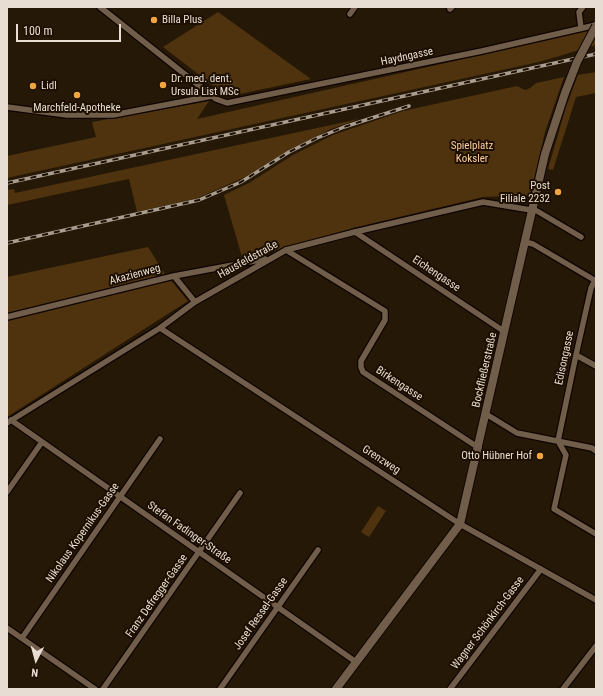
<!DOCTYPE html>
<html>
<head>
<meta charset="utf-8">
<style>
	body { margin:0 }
	#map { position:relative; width:603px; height:696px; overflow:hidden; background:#261806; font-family:"Roboto Condensed",sans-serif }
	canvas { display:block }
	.frame { position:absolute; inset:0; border:8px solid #e8ddd2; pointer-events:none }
	.north { position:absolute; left:16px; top:640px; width:40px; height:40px; -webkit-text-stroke:3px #1d0f00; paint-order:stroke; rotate:186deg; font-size:11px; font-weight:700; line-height:16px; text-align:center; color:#e8ddd2 }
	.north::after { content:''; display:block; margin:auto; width:14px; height:18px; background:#e8ddd2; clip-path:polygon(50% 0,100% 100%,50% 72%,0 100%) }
	.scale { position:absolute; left:16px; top:24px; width:105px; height:18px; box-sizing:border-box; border:2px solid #e8ddd2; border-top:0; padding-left:5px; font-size:12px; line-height:14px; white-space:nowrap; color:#e8ddd2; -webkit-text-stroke:3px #1d0f00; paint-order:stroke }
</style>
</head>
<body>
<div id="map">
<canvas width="603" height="696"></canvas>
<div class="frame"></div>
<div class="north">N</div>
<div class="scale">100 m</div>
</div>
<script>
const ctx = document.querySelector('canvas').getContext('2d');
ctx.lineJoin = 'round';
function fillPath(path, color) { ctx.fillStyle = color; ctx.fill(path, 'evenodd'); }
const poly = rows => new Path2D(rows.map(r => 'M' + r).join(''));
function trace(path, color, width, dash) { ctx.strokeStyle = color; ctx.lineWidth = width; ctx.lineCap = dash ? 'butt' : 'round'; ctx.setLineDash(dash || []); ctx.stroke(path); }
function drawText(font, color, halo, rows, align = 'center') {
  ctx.font = font + ' "Roboto Condensed",sans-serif'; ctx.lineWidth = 4; ctx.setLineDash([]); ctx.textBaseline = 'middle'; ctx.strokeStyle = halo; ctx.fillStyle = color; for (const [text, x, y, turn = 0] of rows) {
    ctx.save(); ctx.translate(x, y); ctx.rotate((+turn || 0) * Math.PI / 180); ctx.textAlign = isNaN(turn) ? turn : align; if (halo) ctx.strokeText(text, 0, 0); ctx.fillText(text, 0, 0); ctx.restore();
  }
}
fillPath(poly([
	[218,12,311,79,235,95,224,94,163,47],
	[596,29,596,45,539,62,7,178,7,156,96,137,92,122,209,101,197,119],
	[596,72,596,93,576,97,553,170,548,169,566,107,578,75],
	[564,77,545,132,531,192,527,198,510,199,510,196,483,197,353,228,266,253,242,257,224,195,249,183,293,155,333,135,403,111,517,86,525,90,530,88,536,83],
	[359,119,331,129,291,149,245,177,198,198,137,212,129,179,7,205,7,190,14,189,15,193],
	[148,247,165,274,100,292,7,314,7,277],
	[169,278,188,301,7,417,7,319],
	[378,506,386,511,369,537,361,532]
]), '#4e330e');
const street = poly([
	[100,7,216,99,227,103,482,51,596,25],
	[450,9,452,7],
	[350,14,355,7],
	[581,28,579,12,583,7],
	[7,107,67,115,113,115,212,96],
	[355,232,505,332],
	[525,242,533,244,596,281],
	[286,250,385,311,385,320,361,361,361,367,363,372,479,448],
	[174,276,195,302],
	[595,280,591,288,576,355,558,441,566,455,554,509,596,534],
	[7,317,174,276,265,259],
	[160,328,460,524,596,600],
	[576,355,596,366],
	[486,414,517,433,592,448,596,451],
	[11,420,356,662],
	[7,423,160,328,195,302,286,250,355,232,483,202,537,211,581,237],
	[7,492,42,442],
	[7,628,95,689],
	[22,638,160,439],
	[103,689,240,493],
	[220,689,318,550],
	[450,689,541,569],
	[563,689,596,646]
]);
const secondary = poly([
	[336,689,460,524,545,154,565,93]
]);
trace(street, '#0f0400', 8);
trace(secondary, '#0f0400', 10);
trace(street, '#705e4a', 5.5);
trace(secondary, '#705e4a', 8);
const rail = poly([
	[7,183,596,54],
	[7,243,199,200,241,182,289,152,317,138,344,127,409,106]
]);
trace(rail, '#a99d90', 3.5);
trace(rail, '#1d0f00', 2, [6]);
const secondaryBridge = poly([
	[565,93,577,62,596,26]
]);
trace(secondaryBridge, '#0f0400', 10, []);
trace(secondaryBridge, '#705e4a', 8);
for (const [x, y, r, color] of [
	[154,20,4,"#f1a540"],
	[163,85,4,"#f1a540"],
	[33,86,4,"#f1a540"],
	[77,95,4,"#f1a540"],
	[558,192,4,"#f1a540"],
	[540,456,4,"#f1a540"]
]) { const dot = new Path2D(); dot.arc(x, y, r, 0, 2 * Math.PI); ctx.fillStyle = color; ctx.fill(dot); trace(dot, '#1d0f00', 1.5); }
drawText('11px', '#e8ddd2', '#1d0f00', [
	["Billa Plus",162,20],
	["Dr. med. dent.",171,79],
	["Ursula List MSc",171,92],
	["Lidl",41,86],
	["Marchfeld-Apotheke",77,108,"center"],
	["Post",550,186,"right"],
	["Filiale 2232",550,199,"right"],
	["Otto Hübner Hof",532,456,"right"]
], 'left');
drawText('11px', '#e8ddd2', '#1d0f00', [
	["Haydngasse",407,57,-12],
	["Hausfeldstraße",248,260,-29],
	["Eichengasse",436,274,34],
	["Akazienweg",135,275,-15],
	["Edisongasse",565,358,-78],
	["Bockfließerstraße",485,370,-77],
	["Birkengasse",399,384,33],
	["Grenzweg",381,460,33],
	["Nikolaus Kopernikus-Gasse",83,533,-55],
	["Stefan Fadinger-Straße",189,533,35],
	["Franz Defregger-Gasse",157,596,-55],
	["Josef Ressel-Gasse",261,614,-55],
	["Wagner Schönkirch-Gasse",488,623,-53]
]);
drawText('11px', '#ffd09a', '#1d0f00', [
	["Spielplatz",472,146],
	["Koksler",472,159]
]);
</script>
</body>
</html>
